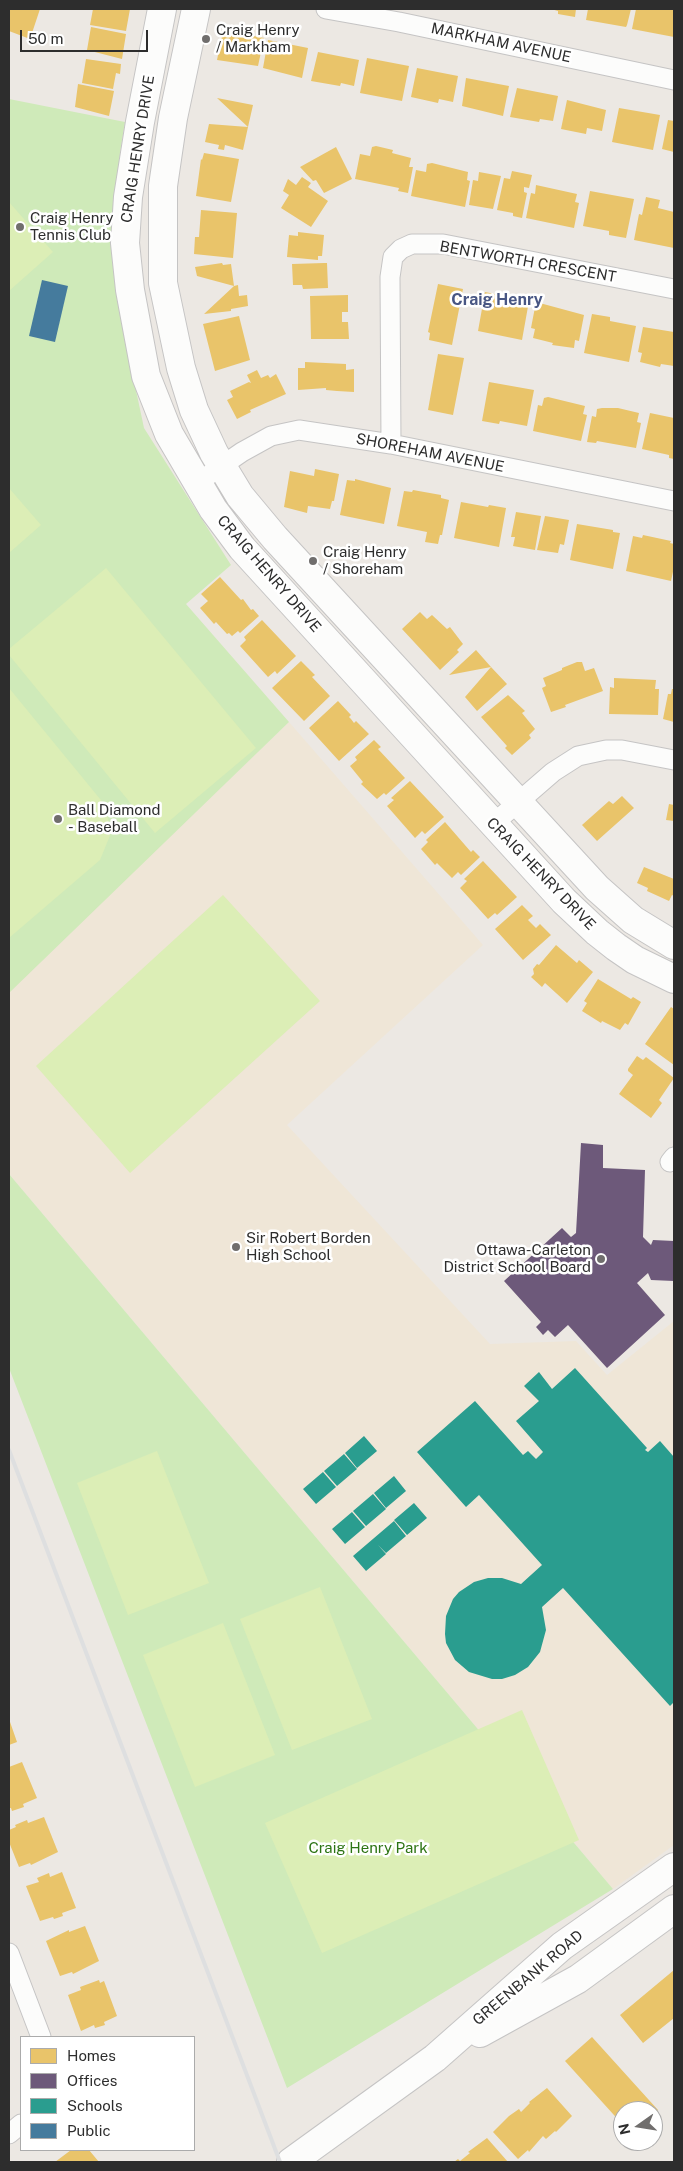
<!DOCTYPE html>
<html>
<head>
<meta charset="utf-8">
<style>
	body { margin:0 }
	#map { position:relative; width:683px; height:2171px; overflow:hidden; background:#ece8e3; font-family:"Public Sans",sans-serif }
	canvas { display:block }
	.frame { position:absolute; inset:0; border:10px solid #2d2d2d; pointer-events:none }
	.legend { position:absolute; left:20px; top:2036px; width:175px; height:115px; box-sizing:border-box; background:#fff; border:1px solid #ababab; margin:0; padding:6px 9px; list-style:none; font-size:15px; color:#2d2d2d }
	.legend li { display:flex; align-items:center; gap:10px; height:25px }
	.legend b { width:25px; border:1px solid #ababab }
	.north { position:absolute; left:613px; top:2101px; width:50px; height:50px; box-sizing:border-box; background:#fff; border:1px solid #ababab; border-radius:50%; rotate:257deg; font-size:14px; font-weight:700; line-height:20px; text-align:center; color:#2d2d2d }
	.north::after { content:''; display:block; margin:auto; width:18px; height:22px; background:#706e6d; clip-path:polygon(50% 0,100% 100%,50% 72%,0 100%) }
	.scale { position:absolute; left:20px; top:30px; width:128px; height:22px; box-sizing:border-box; border:2px solid #2d2d2d; border-top:0; padding-left:6px; font-size:15px; line-height:18px; white-space:nowrap; color:#2d2d2d; -webkit-text-stroke:4px #fff; paint-order:stroke }
</style>
</head>
<body>
<div id="map">
<canvas width="683" height="2171"></canvas>
<div class="frame"></div>
<ul class="legend">
<li><b style="height:14px;background:#e9c46a"></b>Homes</li>
<li><b style="height:14px;background:#6d597a"></b>Offices</li>
<li><b style="height:14px;background:#2a9d8f"></b>Schools</li>
<li><b style="height:14px;background:#457b9d"></b>Public</li>
</ul>
<div class="north">N</div>
<div class="scale">50 m</div>
</div>
<script>
const ctx = document.querySelector('canvas').getContext('2d');
ctx.lineJoin = 'round';
function fillPath(path, color) { ctx.fillStyle = color; ctx.fill(path, 'evenodd'); }
const poly = rows => new Path2D(rows.map(r => 'M' + r).join(''));
function trace(path, color, width, dash) { ctx.strokeStyle = color; ctx.lineWidth = width; ctx.lineCap = dash ? 'butt' : 'round'; ctx.setLineDash(dash || []); ctx.stroke(path); }
function drawText(font, color, halo, rows, align = 'center') {
  ctx.font = font + ' "Public Sans",sans-serif'; ctx.lineWidth = 5; ctx.setLineDash([]); ctx.textBaseline = 'middle'; ctx.strokeStyle = halo; ctx.fillStyle = color; for (const [text, x, y, turn = 0] of rows) {
    ctx.save(); ctx.translate(x, y); ctx.rotate((+turn || 0) * Math.PI / 180); ctx.textAlign = isNaN(turn) ? turn : align; if (halo) ctx.strokeText(text, 0, 0); ctx.fillText(text, 0, 0); ctx.restore();
  }
}
fillPath(poly([
	[289,722,483,945,287,1125,490,1344,576,1341,607,1375,674,1321,674,1845,613,1889,9,1174,9,988]
]), '#efe6d7');
fillPath(poly([
	[9,99,125,122,120,153,117,208,120,315,144,428,231,565,186,604,289,722,9,993],
	[9,1174,613,1889,287,2088,9,1368]
]), '#cfeab9');
fillPath(poly([
	[9,202,53,252,9,291],
	[9,488,41,525,9,553],
	[106,568,256,748,155,833,9,655,9,649],
	[9,688,105,805,111,833,100,860,9,938],
	[223,895,320,1001,130,1173,36,1066],
	[157,1451,209,1583,128,1615,77,1483],
	[320,1587,372,1719,292,1750,240,1619],
	[223,1623,275,1755,195,1787,143,1655],
	[522,1710,579,1840,322,1953,265,1823]
]), '#dceeb6');
fillPath(poly([
	[9,9,40,9,30,39,9,31],
	[93,9,130,9,126,31,90,25],
	[551,9,576,9,575,17,558,14,558,11],
	[588,9,631,9,627,25,626,27,586,20],
	[636,9,674,10,674,37,632,29],
	[91,27,126,34,122,59,87,50],
	[223,30,264,38,258,66,217,60],
	[268,40,308,48,302,78,263,68],
	[318,52,359,60,354,86,341,83,340,86,311,81],
	[367,58,409,66,402,101,360,93],
	[86,59,121,64,120,74,116,73,113,89,82,83],
	[417,68,458,76,453,102,439,99,438,103,411,97],
	[466,78,509,86,503,116,462,106],
	[78,84,114,91,109,116,75,107],
	[517,88,558,96,553,121,540,119,539,122,510,117],
	[217,98,253,105,248,127,243,150,225,145,224,150,218,149,219,145,205,142,209,124,248,127],
	[567,100,606,110,602,131,587,128,586,134,561,129],
	[619,108,660,115,653,150,612,142],
	[668,120,674,121,674,152,662,149],
	[376,146,393,150,392,153,411,158,409,167,413,167,408,193,398,191,399,188,355,179,360,154,370,156,372,147],
	[336,147,352,179,324,193,316,180,313,181,300,167],
	[204,153,239,159,231,202,196,196,201,159,202,160],
	[432,163,468,172,467,180,470,181,465,207,411,196,416,170,426,172,427,164],
	[512,171,532,175,529,188,524,187,524,192,527,193,522,218,513,216,513,213,497,210,504,178,510,179],
	[479,172,501,176,493,209,469,205,473,180,478,181],
	[302,177,311,183,308,187,328,201,311,227,281,208,289,195,283,191,288,179,296,185],
	[536,185,577,194,575,202,579,203,574,228,526,218,531,193,535,194],
	[590,191,634,199,626,238,609,235,609,231,583,226],
	[646,197,660,200,658,208,674,212,674,248,634,240,639,214,642,215],
	[201,210,237,213,233,258,194,254,195,237,199,237],
	[298,232,324,235,322,256,318,256,318,260,287,257,289,235,298,236],
	[222,263,223,265,231,264,234,286,238,285,239,296,247,295,248,306,231,309,231,311,204,314,234,286,197,276,195,267],
	[324,263,327,263,328,288,303,289,302,285,293,285,292,264],
	[438,284,463,289,452,345,429,340,430,333,428,332],
	[485,292,529,301,522,340,478,331],
	[348,295,348,312,342,312,342,322,348,322,349,339,311,339,310,296],
	[536,302,584,315,579,341,575,340,574,348,552,345,553,343,533,338,535,329,531,328],
	[592,314,610,317,610,321,636,326,629,362,584,353],
	[239,316,250,360,215,371,203,324],
	[643,327,674,332,674,366,661,364,660,367,640,362,642,353,638,352],
	[438,354,464,358,453,415,428,410],
	[305,362,346,364,346,370,354,369,354,392,337,391,326,390,326,388,298,390,298,368,305,368],
	[257,370,261,378,268,375,270,378,276,374,286,394,250,410,251,412,237,419,227,400,233,397,230,391,249,382,251,383,247,375],
	[489,382,534,390,527,426,500,421,499,424,482,421],
	[548,397,585,406,583,414,587,415,581,441,533,431,538,405,542,406,544,398],
	[602,408,618,408,639,413,637,422,641,423,636,448,597,441,596,443,587,442,592,416,596,417,597,409],
	[650,413,674,418,674,459,669,458,669,455,642,449],
	[315,469,339,474,334,501,332,501,330,509,308,506,307,513,284,507,290,471,314,476],
	[355,479,391,488,384,524,340,515,347,480,355,481],
	[413,490,441,495,441,498,449,500,442,535,440,535,438,544,425,542,427,532,397,526,404,491,412,492],
	[461,502,488,507,489,505,506,508,499,547,454,538],
	[516,512,541,516,535,550,513,546,515,537,511,537],
	[545,516,569,520,564,545,560,544,558,553,537,550],
	[577,524,613,530,613,532,620,533,613,569,570,560],
	[643,535,671,541,670,543,674,544,674,567,671,581,626,571,633,536,642,538],
	[220,577,241,600,243,599,251,610,253,609,259,616,240,633,238,631,232,636,229,633,227,634,216,622,214,624,200,608,208,601,201,594],
	[420,612,427,619,432,615,447,629,450,627,463,644,457,650,459,652,440,670,402,629],
	[262,620,296,656,277,674,275,671,268,677,240,646,246,640,244,637],
	[476,650,491,667,507,684,477,711,465,697,491,667,449,675],
	[301,661,315,675,312,677,330,696,304,721,272,688],
	[577,662,582,662,585,671,594,668,603,691,565,705,566,707,551,712,542,688,546,686,543,678,562,670,562,668],
	[614,678,656,680,655,689,659,689,658,715,609,714,610,687,614,688],
	[672,689,674,689,674,722,663,719,668,694,671,694],
	[508,695,525,711,522,713,535,729,529,735,531,738,512,755,505,748,507,746,481,717],
	[338,701,351,715,349,717,351,719,354,723,356,721,369,734,339,761,309,728],
	[374,740,381,747,378,749,405,778,386,795,384,793,377,799,361,784,363,782,350,766,357,760,355,757],
	[410,781,444,817,425,834,422,831,415,838,387,806,394,800,391,798],
	[622,796,634,808,597,841,582,825,609,801,613,804],
	[669,804,674,805,674,821,666,820],
	[445,822,471,852,473,850,480,857,461,875,458,872,452,878,437,863,435,865,421,849,428,842,426,840],
	[483,861,517,897,497,915,495,913,488,919,460,888,467,881,464,879],
	[644,867,674,879,674,896,672,895,669,901,647,891,648,888,637,883],
	[522,905,533,916,528,920,536,928,540,924,551,935,523,960,495,929],
	[556,945,577,963,579,960,593,972,567,1003,545,983,542,987,531,977,534,974,533,969,537,964,539,965],
	[598,979,631,999,633,997,641,1002,628,1025,625,1023,620,1030,602,1021,601,1023,582,1011,587,1003,584,1001],
	[671,1007,674,1009,674,1065,645,1044],
	[637,1056,643,1060,646,1057,674,1078,659,1100,662,1103,651,1118,619,1094,633,1075,628,1071,628,1069],
	[9,1719,17,1742,9,1745],
	[22,1762,37,1798,23,1804,24,1807,12,1811,11,1808,9,1808,9,1767],
	[44,1817,58,1852,31,1865,30,1863,19,1867,9,1842,9,1830,16,1827,15,1825,27,1820,28,1823],
	[62,1872,76,1908,62,1913,63,1916,54,1919,53,1917,40,1921,26,1886,39,1882,37,1878,49,1873,50,1877],
	[85,1926,99,1961,73,1974,72,1972,60,1976,46,1941,69,1930,69,1932],
	[674,1970,674,2018,643,2043,620,2015],
	[99,1980,100,1983,104,1981,117,2016,104,2022,105,2025,95,2028,94,2025,81,2031,68,1995,81,1990,80,1987],
	[592,2037,658,2110,653,2115,653,2111,623,2111,623,2125,565,2061],
	[547,2088,572,2116,556,2132,555,2131,546,2139,543,2136,529,2152,528,2150,518,2159,493,2132,509,2116,519,2109,521,2112,530,2103,529,2102],
	[487,2138,508,2162,454,2162,458,2159,460,2161,470,2153,468,2152],
	[71,2150,89,2150,99,2162,55,2162]
]), '#e9c46a');
fillPath(poly([
	[581,1143,603,1145,603,1168,645,1170,643,1237,651,1245,653,1240,674,1241,674,1281,651,1280,648,1273,637,1283,665,1315,607,1368,568,1325,555,1337,548,1330,543,1335,536,1327,541,1322,504,1281,562,1228,571,1237,576,1233]
]), '#6d597a');
fillPath(poly([
	[575,1368,647,1448,645,1450,648,1452,660,1441,674,1457,674,1702,670,1706,563,1588,542,1607,546,1630,540,1652,528,1667,515,1675,502,1679,492,1679,469,1672,455,1660,446,1643,445,1634,446,1616,453,1599,459,1592,474,1582,488,1578,502,1578,521,1584,542,1565,479,1495,466,1507,417,1452,475,1401,523,1455,528,1451,536,1459,543,1452,516,1421,539,1401,524,1386,539,1372,552,1389],
	[364,1436,377,1451,357,1468,345,1453],
	[344,1454,357,1469,337,1486,324,1471],
	[323,1472,336,1487,316,1504,303,1489],
	[394,1476,406,1491,386,1508,374,1493],
	[373,1494,386,1509,366,1526,353,1511],
	[414,1503,427,1518,407,1535,394,1520],
	[352,1512,365,1527,345,1544,332,1529],
	[394,1521,406,1536,386,1553,378,1545,386,1554,366,1571,353,1556]
]), '#2a9d8f');
fillPath(poly([
	[42,280,68,286,55,342,29,336]
]), '#457b9d');
const street = poly([
	[326,9,399,22,674,80],
	[391,444,390,277,393,257,401,249,412,244,443,244,674,289],
	[197,483,242,452,271,436,299,430,391,444,674,501],
	[493,824,553,772,578,756,606,750,622,750,674,760],
	[670,1162,674,1157],
	[9,1953,41,2037],
	[9,2134,21,2124]
]);
const secondary = poly([
	[162,9,140,122,128,197,125,243,130,290,146,376,169,434,213,509,242,548,564,901,597,932,616,947,635,960,674,979],
	[196,9,173,118,163,186,163,283,181,368,194,410,214,453,240,496,275,538,597,888,633,920,674,945],
	[480,2033,578,1979,674,1909],
	[291,2162,435,2058,562,1946,674,1867]
]);
trace(street, '#c5c4c4', 21);
trace(secondary, '#c5c4c4', 30);
trace(street, '#fcfcfb', 19);
trace(secondary, '#fcfcfb', 28);
trace(poly([
	[9,1450,280,2162]
]), '#dedfe0', 4);
for (const [x, y, r, color] of [
	[206,39,5,"#706e6d"],
	[20,227,5,"#706e6d"],
	[313,561,5,"#706e6d"],
	[58,819,5,"#706e6d"],
	[236,1247,5,"#706e6d"],
	[601,1259,5,"#706e6d"]
]) { const dot = new Path2D(); dot.arc(x, y, r, 0, 2 * Math.PI); ctx.fillStyle = color; ctx.fill(dot); trace(dot, '#fff', 2); }
drawText('15px', '#2d2d2d', '#fff', [
	["Craig Henry",216,30],
	["/ Markham",216,47],
	["Craig Henry",30,218],
	["Tennis Club",30,235],
	["Craig Henry",323,552],
	["/ Shoreham",323,569],
	["Ball Diamond",68,810],
	["- Baseball",68,827],
	["Sir Robert Borden",246,1238],
	["High School",246,1255],
	["Ottawa-Carleton",591,1250,"right"],
	["District School Board",591,1267,"right"]
], 'left');
drawText('15px', '#2d2d2d', '#fff', [
	["MARKHAM AVENUE",501,43,12],
	["CRAIG HENRY DRIVE",138,149,-81],
	["BENTWORTH CRESCENT",528,262,10],
	["SHOREHAM AVENUE",430,453,11],
	["CRAIG HENRY DRIVE",269,574,49],
	["CRAIG HENRY DRIVE",541,874,46],
	["GREENBANK ROAD",528,1978,-40]
]);
drawText('15px', '#2d7414', '#fff', [
	["Craig Henry Park",368,1848]
]);
drawText('bold 16px', '#485683', '#fff', [
	["Craig Henry",497,300]
]);
</script>
</body>
</html>
